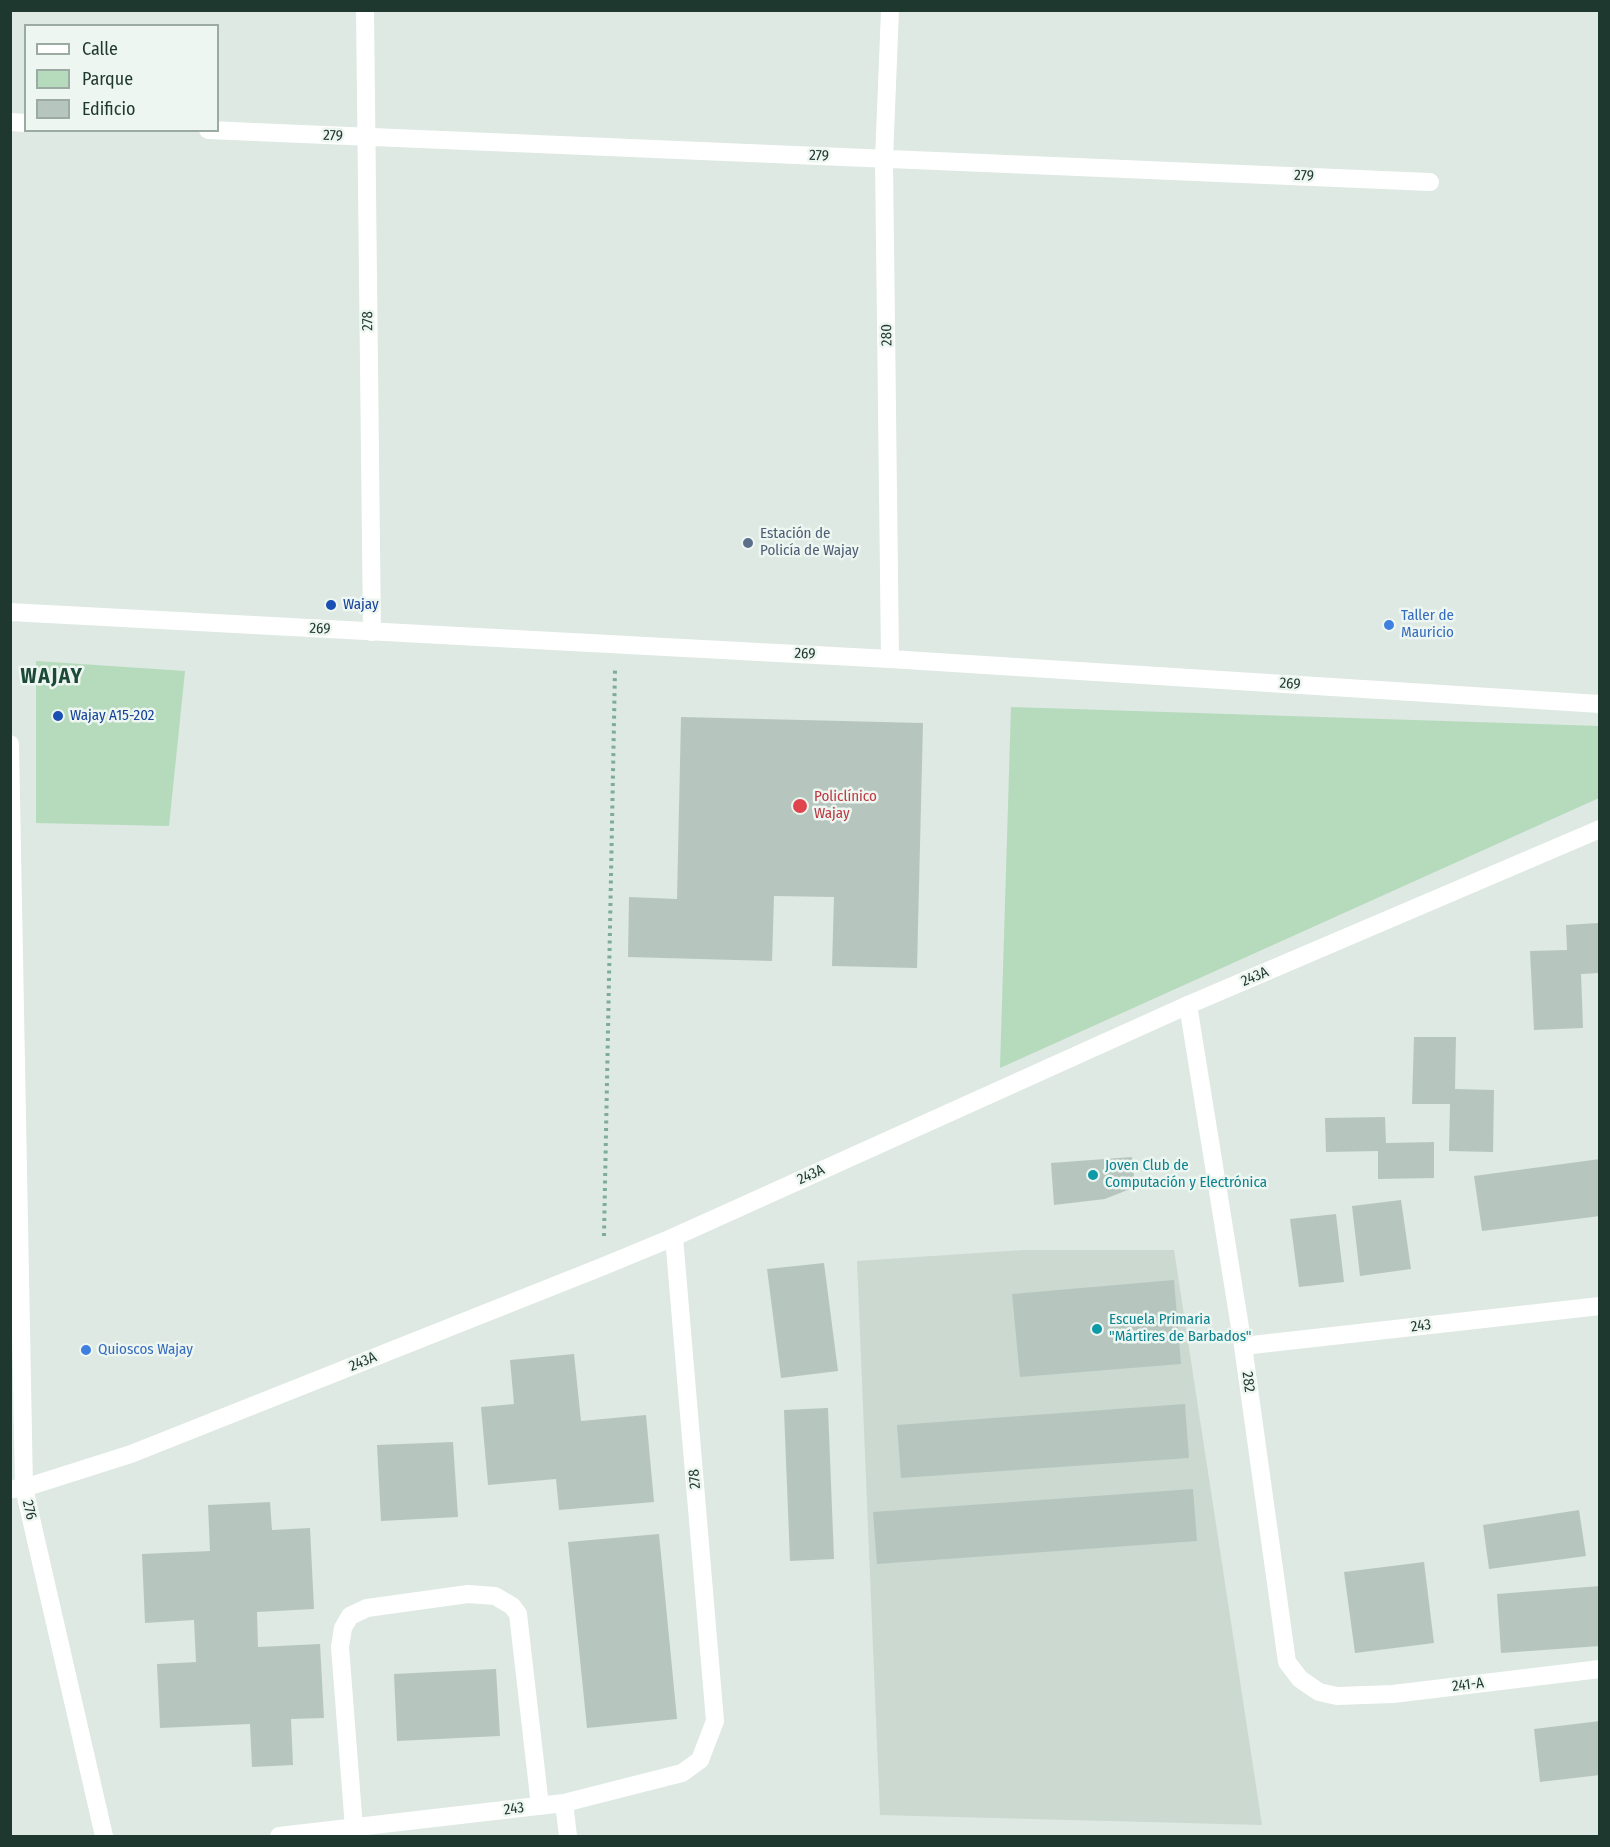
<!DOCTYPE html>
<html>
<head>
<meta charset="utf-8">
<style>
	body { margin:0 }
	#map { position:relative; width:1610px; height:1847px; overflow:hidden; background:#dde9e2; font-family:"Fira Sans Condensed",sans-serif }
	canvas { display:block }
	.frame { position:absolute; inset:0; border:12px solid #1f382f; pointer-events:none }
	.legend { position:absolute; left:24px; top:24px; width:195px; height:108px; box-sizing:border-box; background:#edf6f1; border:2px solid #9baaa3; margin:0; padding:8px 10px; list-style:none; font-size:18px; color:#1f382f }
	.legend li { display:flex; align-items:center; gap:12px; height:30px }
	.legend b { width:30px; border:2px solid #9baaa3 }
</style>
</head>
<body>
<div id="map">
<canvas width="1610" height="1847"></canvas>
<div class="frame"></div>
<ul class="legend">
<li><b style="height:8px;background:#fff"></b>Calle</li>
<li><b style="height:16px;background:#b6dabc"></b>Parque</li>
<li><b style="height:16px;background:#b6c6be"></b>Edificio</li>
</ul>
</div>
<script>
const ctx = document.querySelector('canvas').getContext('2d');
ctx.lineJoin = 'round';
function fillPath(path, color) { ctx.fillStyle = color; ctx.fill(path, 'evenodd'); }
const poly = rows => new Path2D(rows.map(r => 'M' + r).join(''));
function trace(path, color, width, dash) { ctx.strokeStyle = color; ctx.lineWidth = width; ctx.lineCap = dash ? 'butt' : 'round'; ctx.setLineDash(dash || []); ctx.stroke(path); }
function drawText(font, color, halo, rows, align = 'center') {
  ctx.font = font + ' "Fira Sans Condensed",sans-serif'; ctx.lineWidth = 5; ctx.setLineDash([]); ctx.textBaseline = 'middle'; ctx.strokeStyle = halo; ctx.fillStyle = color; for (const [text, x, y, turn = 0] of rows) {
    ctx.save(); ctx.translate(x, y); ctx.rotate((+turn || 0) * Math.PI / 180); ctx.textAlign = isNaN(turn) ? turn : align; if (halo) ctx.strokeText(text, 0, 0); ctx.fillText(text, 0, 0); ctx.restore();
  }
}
fillPath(poly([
	[1023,1250,1174,1250,1262,1825,880,1815,857,1261]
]), '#cbd9d1');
fillPath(poly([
	[36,661,185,671,169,826,36,823],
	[1011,707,1599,726,1599,798,1000,1068]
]), '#b6dabc');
fillPath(poly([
	[681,717,923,723,917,968,832,966,834,897,774,896,772,961,628,957,629,897,677,899],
	[1598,923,1600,973,1581,974,1583,1028,1534,1030,1530,951,1567,950,1566,925],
	[1414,1037,1456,1037,1455,1089,1494,1090,1493,1152,1449,1151,1450,1104,1412,1104],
	[1385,1117,1386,1143,1434,1142,1434,1178,1378,1179,1378,1151,1326,1152,1325,1118],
	[1132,1157,1135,1187,1105,1199,1054,1205,1051,1163],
	[1600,1159,1600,1216,1482,1231,1474,1176],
	[1401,1200,1411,1269,1360,1276,1352,1206],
	[1336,1214,1344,1282,1299,1287,1290,1219],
	[824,1263,838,1371,781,1378,767,1269],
	[1174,1280,1181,1364,1020,1377,1012,1294],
	[574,1354,581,1421,646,1415,654,1502,559,1510,556,1479,488,1485,481,1407,514,1404,510,1360],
	[1185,1404,1189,1458,901,1478,897,1425],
	[828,1408,834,1559,790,1561,784,1410],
	[453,1442,458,1517,381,1521,377,1445],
	[1193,1489,1197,1541,877,1564,873,1512],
	[270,1502,272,1530,310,1528,314,1609,257,1612,258,1647,320,1644,324,1718,291,1719,293,1765,252,1767,250,1724,160,1728,157,1664,196,1662,194,1620,145,1623,142,1554,210,1551,208,1505],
	[1579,1510,1586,1556,1489,1569,1483,1525],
	[659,1534,677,1719,587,1728,568,1542],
	[1424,1562,1434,1643,1355,1653,1344,1572],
	[1600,1586,1600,1646,1501,1653,1497,1594],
	[496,1669,500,1736,397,1741,394,1674],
	[1600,1721,1600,1775,1540,1782,1534,1729]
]), '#b6c6be');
trace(poly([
	[604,1236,615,670]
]), '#7eac99', 4, [3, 4.5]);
trace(poly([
	[365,10,372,632],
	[890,10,884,159,890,659],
	[10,122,26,123],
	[208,130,1430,182],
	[1188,1005,1243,1346,1287,1662,1300,1679,1319,1692,1337,1696,1393,1694,1600,1669],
	[1243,1346,1600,1306],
	[564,1803,568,1836],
	[354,1828,340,1647,343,1628,350,1616,367,1608,468,1594,495,1596,512,1606,518,1614,540,1806],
	[279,1836,564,1803,682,1773,700,1760,715,1721,674,1237]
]), '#fff', 18);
trace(poly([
	[10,612,890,659,1600,704],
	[10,744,24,1488,104,1836],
	[10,1489,24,1488,131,1454,604,1266,674,1237,1188,1005,1600,829]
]), '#fff', 18);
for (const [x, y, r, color] of [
	[748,543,6,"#5c6f8a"],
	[331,605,6,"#1a4fb4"],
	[1389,625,6,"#3f7fe0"],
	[58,716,6,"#1a4fb4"],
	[800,806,8,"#e0444e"],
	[1093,1175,6,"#0f9aa8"],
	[1097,1329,6,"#0f9aa8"],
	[86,1350,6,"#3f7fe0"]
]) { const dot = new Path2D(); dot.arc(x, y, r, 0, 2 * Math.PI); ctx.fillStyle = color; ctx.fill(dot); trace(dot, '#edf6f1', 2); }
drawText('15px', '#1f382f', '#edf6f1', [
	["279",333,136,2],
	["279",819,156,2],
	["279",1304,176,2],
	["278",368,321,-91],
	["280",887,335,-91],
	["269",320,629,3],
	["269",805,654,3],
	["269",1290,684,4],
	["243A",1255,977,-23],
	["243A",811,1175,-24],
	["243",1421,1326,-7],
	["243A",363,1362,-22],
	["282",1248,1382,82],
	["278",695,1479,-95],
	["276",29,1510,77],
	["241-A",1468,1685,-7],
	["243",514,1809,-7]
]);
drawText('15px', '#4e5e75', '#edf6f1', [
	["Estación de",760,534],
	["Policía de Wajay",760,551]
], 'left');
drawText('15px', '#164399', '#edf6f1', [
	["Wajay",343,605],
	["Wajay A15-202",70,716]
], 'left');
drawText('15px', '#366cbe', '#edf6f1', [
	["Taller de",1401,616],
	["Mauricio",1401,633],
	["Quioscos Wajay",98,1350]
], 'left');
drawText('15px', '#be3a42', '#edf6f1', [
	["Policlínico",814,797],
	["Wajay",814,814]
], 'left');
drawText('15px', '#0d838f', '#edf6f1', [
	["Joven Club de",1105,1166],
	["Computación y Electrónica",1105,1183],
	["Escuela Primaria",1109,1320],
	["\"Mártires de Barbados\"",1109,1337]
], 'left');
ctx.letterSpacing = '1.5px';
drawText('bold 21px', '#1c4939', '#edf6f1', [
	["WAJAY",52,677]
]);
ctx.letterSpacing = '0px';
</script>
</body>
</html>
